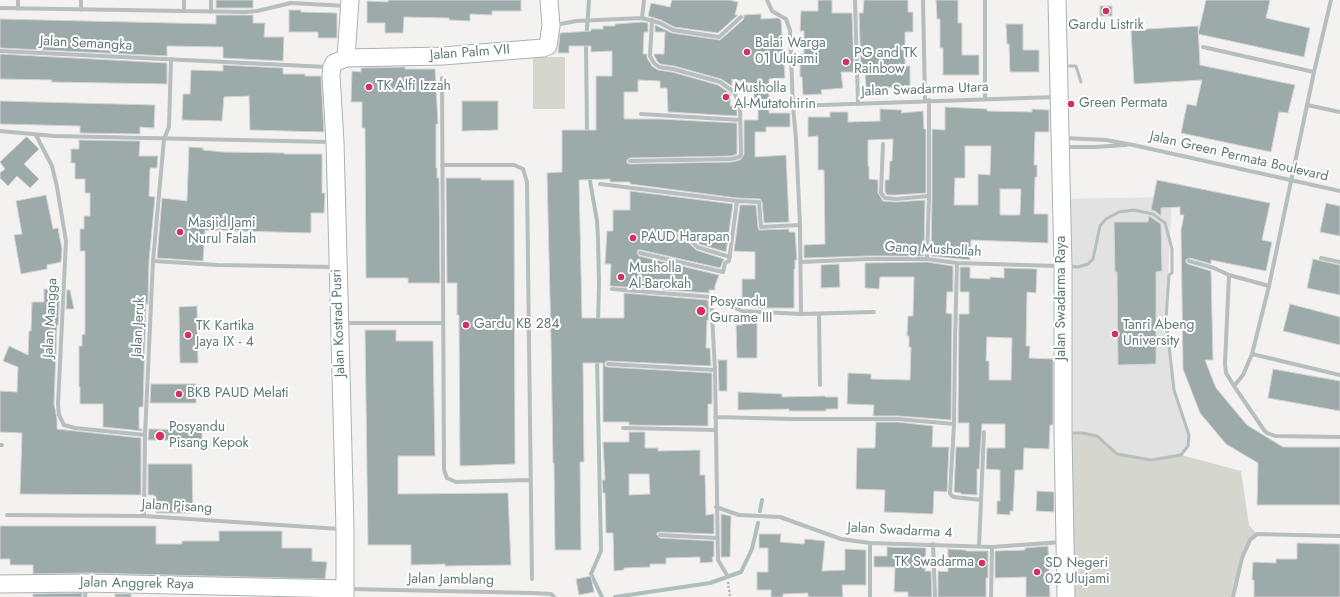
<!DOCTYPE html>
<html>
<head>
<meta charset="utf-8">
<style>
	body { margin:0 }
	canvas { display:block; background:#f4f2f0 }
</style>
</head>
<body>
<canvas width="1340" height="597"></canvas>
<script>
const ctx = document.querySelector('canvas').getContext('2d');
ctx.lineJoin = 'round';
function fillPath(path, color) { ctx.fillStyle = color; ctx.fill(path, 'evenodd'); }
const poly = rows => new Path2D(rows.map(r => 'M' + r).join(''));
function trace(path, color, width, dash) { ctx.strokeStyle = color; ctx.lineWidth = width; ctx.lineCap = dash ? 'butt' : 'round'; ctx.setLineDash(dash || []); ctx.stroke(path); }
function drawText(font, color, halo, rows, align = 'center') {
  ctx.font = font + ' Jost,sans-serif'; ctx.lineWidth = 4; ctx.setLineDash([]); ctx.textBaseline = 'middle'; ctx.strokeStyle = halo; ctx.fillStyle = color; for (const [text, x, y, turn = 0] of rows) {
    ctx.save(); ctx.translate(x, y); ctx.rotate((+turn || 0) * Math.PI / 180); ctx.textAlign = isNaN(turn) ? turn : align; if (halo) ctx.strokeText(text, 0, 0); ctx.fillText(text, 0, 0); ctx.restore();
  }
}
fillPath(poly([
	[1172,197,1166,319,1174,390,1189,435,1188,446,1181,455,1151,460,1117,454,1063,433,1061,199]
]), '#e1e2e1');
fillPath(poly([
	[533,57,565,57,565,109,533,109],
	[1063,433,1082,433,1097,436,1117,454,1151,460,1181,455,1241,471,1249,525,1257,534,1251,539,1242,558,1233,597,1067,597]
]), '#d5d6cd');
trace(poly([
	[587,134,586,42,589,0],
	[589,175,597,221,598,238,599,283,598,323],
	[597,358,601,551,591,574,602,597],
	[760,511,762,500],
	[615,597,710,583,741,572,752,549,758,523]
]), '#aebfbb', 4);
const building = poly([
	[216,0,253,0,253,8,216,8,216,0],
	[388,0,521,0,521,11,492,11,492,15,470,14,470,21,449,20,449,18,404,17,403,33,385,33,385,23,367,23,367,1,388,2,388,0],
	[672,0,729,0,738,2,735,15,738,15,718,33,674,27,661,20,648,16,651,3,670,7,672,0],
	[818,0,832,0,832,13,852,13,854,72,841,72,843,88,821,90,822,94,803,95,802,77,800,77,800,54,804,54,804,31,800,31,801,11,818,11,818,0],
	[864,0,908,0,908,12,913,12,913,32,905,32,905,66,910,66,910,87,866,88,865,72,861,72,859,13,863,13,864,0],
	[936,0,958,0,958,23,962,23,962,55,979,55,979,75,943,75,943,48,940,48,940,19,937,19,936,0],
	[1206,0,1270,0,1266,18,1310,28,1304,57,1198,34,1206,0],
	[1100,6,1112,6,1112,16,1100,16,1100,6],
	[289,10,301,10,301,12,337,13,337,38,318,38,318,32,289,32,289,10],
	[761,14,761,19,778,18,781,20,785,78,769,79,769,102,758,102,758,98,754,98,754,84,732,79,732,86,721,79,674,66,660,64,657,61,654,55,654,54,664,54,665,32,655,32,655,25,672,33,720,40,743,20,744,17,744,15,761,14],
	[216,15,253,15,253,23,265,23,264,37,284,37,283,61,223,58,223,47,167,46,167,56,0,48,0,19,216,24,216,15],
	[643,22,648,23,648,32,644,32,643,54,647,54,647,58,652,66,658,70,672,72,718,85,731,94,730,106,737,106,737,116,668,112,667,88,660,88,660,81,638,80,638,92,624,92,624,119,659,119,737,123,737,154,731,156,630,158,627,160,627,163,630,164,731,162,740,160,744,155,744,120,758,120,758,109,769,109,769,113,790,113,790,127,766,127,766,132,755,132,755,157,786,155,789,222,764,223,762,202,760,199,737,198,630,184,630,182,610,182,610,179,579,180,582,318,624,318,624,293,708,300,709,320,707,320,706,348,710,348,711,366,608,361,605,362,605,366,608,367,712,373,712,404,708,404,708,426,629,425,629,422,603,422,603,363,583,363,584,462,580,462,581,550,555,550,554,463,553,463,551,340,547,173,562,172,562,130,596,130,596,76,612,76,612,51,591,52,591,46,569,46,569,53,558,53,560,33,591,31,591,29,603,29,603,26,615,26,615,24,643,22],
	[1006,24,1023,24,1023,50,1039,50,1039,72,1010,72,1009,44,1007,44,1006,24],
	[1198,26,1200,65,1295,85,1288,113,1279,112,1271,152,1181,133,1187,104,1196,106,1202,80,1134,84,1131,30,1198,26],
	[0,54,167,63,167,84,51,82,52,80,0,79,0,54],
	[223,65,283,68,283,74,305,74,305,76,321,76,324,132,250,130,249,96,224,97,222,121,182,120,183,94,190,94,191,70,223,71,223,65],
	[405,67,405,69,435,69,438,124,436,124,436,168,437,168,437,178,439,178,440,283,408,283,408,278,366,278,365,128,362,128,362,102,351,102,352,71,361,72,361,68,405,67],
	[0,101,155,105,154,128,140,127,140,134,80,133,80,126,0,124,0,101],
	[462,101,498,101,498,130,462,131,462,101],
	[945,107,987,109,987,111,1032,112,1032,109,1049,110,1049,132,1035,132,1034,165,1037,165,1037,177,1035,177,1034,214,1048,214,1048,243,971,240,970,260,931,256,932,196,932,129,945,130,945,107],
	[965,146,991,146,990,175,978,174,978,205,954,205,955,178,965,178,965,146],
	[1000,189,1021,189,1020,215,1000,215,1000,189],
	[880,109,902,110,901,113,923,111,924,129,926,129,926,193,896,195,887,195,885,192,885,180,889,180,890,161,892,161,893,139,868,140,868,166,869,166,869,179,878,180,878,193,883,201,896,202,925,200,924,256,868,256,804,258,804,245,825,244,824,170,818,170,818,136,808,137,808,117,830,117,830,112,848,112,848,122,880,121,880,109],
	[26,137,27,137,39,149,24,164,39,179,30,188,17,176,8,186,0,178,0,173,5,169,0,162,26,137],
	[79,140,140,141,139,156,158,156,157,168,150,168,149,196,155,197,149,261,148,304,146,304,143,407,139,407,139,429,142,429,142,431,103,427,103,404,80,404,80,387,79,387,79,346,82,346,82,335,85,334,85,251,80,251,80,229,84,229,84,216,90,216,90,193,85,193,85,179,75,179,75,163,71,163,71,149,79,149,79,140],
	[189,147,203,148,203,150,223,152,284,153,284,154,322,154,322,193,325,193,324,213,311,213,311,233,205,230,203,261,157,258,162,198,187,201,189,147],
	[446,178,481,178,481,180,514,180,515,464,460,466,459,315,457,315,457,283,447,283,446,178],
	[1157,180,1270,203,1262,240,1272,242,1266,271,1211,260,1211,264,1190,258,1186,260,1186,262,1188,264,1211,271,1213,360,1205,360,1216,388,1247,425,1283,447,1340,447,1340,505,1257,505,1258,463,1226,444,1200,413,1183,369,1181,230,1184,215,1180,215,1180,207,1161,208,1161,216,1155,211,1151,210,1157,180],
	[630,191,733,204,726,252,699,244,692,237,670,230,667,230,666,232,668,236,689,243,696,250,724,259,720,268,641,250,638,250,637,253,639,256,719,275,715,286,715,290,709,290,709,293,610,286,611,264,605,264,607,231,613,231,613,210,630,210,630,191],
	[46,195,53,229,58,228,62,249,61,262,47,265,47,269,21,274,14,235,22,234,16,201,46,195],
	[1326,203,1340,206,1340,236,1320,232,1326,203],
	[740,205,756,205,758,227,759,230,789,229,789,232,795,232,797,260,795,260,795,269,794,269,794,308,757,308,742,307,742,279,755,279,755,252,734,251,740,205],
	[1149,216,1161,224,1162,271,1156,272,1156,364,1118,365,1117,272,1115,272,1114,222,1148,222,1149,216],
	[1313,259,1340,265,1340,295,1307,288,1313,259],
	[927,262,953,266,953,292,947,292,946,313,952,314,951,420,898,416,873,416,874,405,847,404,848,373,871,374,871,379,910,380,911,347,909,347,909,336,907,336,908,316,913,316,914,277,880,277,879,289,865,288,865,263,927,262],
	[839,264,840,287,821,288,821,265,839,264],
	[960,267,970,267,970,278,990,279,990,277,1004,278,1004,268,1037,269,1036,293,1027,292,1026,346,1030,346,1029,358,1053,359,1053,425,1050,425,1049,449,1024,448,1023,470,1015,470,1013,511,1010,511,1010,515,997,514,997,501,1000,501,1000,470,986,469,987,448,1005,448,1005,424,982,424,979,469,977,469,977,495,961,494,961,493,954,492,956,447,969,447,969,423,958,423,959,314,969,314,969,292,960,292,960,267],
	[987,337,1012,338,1011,380,989,380,989,361,986,361,987,337],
	[44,289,60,290,58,326,57,325,54,404,57,419,57,429,141,438,141,495,20,494,22,433,0,432,0,391,17,392,18,367,3,361,9,346,28,355,29,331,31,331,32,302,44,302,44,289],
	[67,290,70,290,74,309,66,309,67,290],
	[1290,304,1340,317,1340,345,1283,331,1290,304],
	[197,306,198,363,180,363,179,307,197,306],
	[742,314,757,315,757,358,737,358,736,325,742,325,742,314],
	[365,330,396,330,396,341,433,341,435,456,398,456,398,494,508,493,511,565,445,566,445,564,411,565,411,545,368,545,365,330],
	[718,360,727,360,727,391,719,391,718,360],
	[1273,369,1340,381,1340,411,1268,398,1273,369],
	[151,384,196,384,196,403,150,403,151,384],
	[738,392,782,394,782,397,825,396,825,397,838,397,838,409,826,409,826,411,789,411,789,409,738,410,738,392],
	[876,422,898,422,933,426,932,447,949,447,947,492,934,491,933,514,884,512,885,490,856,489,857,448,875,448,876,422],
	[149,429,202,430,202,440,148,440,149,429],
	[629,432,645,432,645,448,658,448,658,451,700,450,700,475,705,475,706,515,714,514,714,534,660,532,657,533,657,535,660,538,714,541,714,557,712,557,713,562,700,563,700,557,666,558,666,564,650,564,650,567,624,568,624,570,614,571,613,533,606,533,605,493,603,493,602,480,605,480,603,442,629,442,629,432],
	[629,474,649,474,650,494,629,495,629,474],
	[148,464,192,464,193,513,156,513,156,501,154,501,154,495,148,495,148,464],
	[1037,491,1054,492,1054,512,1036,511,1037,491],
	[721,514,731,516,730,557,721,557,721,514],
	[0,526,156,526,156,544,182,544,182,541,219,541,219,531,282,531,282,548,312,548,312,561,327,562,325,579,86,573,33,574,33,565,10,565,10,559,0,559,0,526],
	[759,534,781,534,780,542,804,544,805,539,825,541,822,571,845,570,845,549,866,550,866,585,842,585,843,597,808,597,808,593,783,594,783,597,771,597,771,590,757,590,757,572,768,572,768,548,759,548,759,534],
	[1297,543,1340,544,1340,597,1254,597,1254,580,1252,580,1253,562,1276,563,1276,559,1297,559,1297,543],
	[1048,546,1050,597,1026,597,1026,577,995,578,995,551,1025,550,1025,548,1048,546],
	[887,547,926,548,925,571,931,571,932,597,908,597,908,592,894,592,895,567,874,567,874,556,887,556,887,547],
	[948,549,966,550,966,551,988,551,988,578,986,578,986,597,938,597,938,571,948,572,948,549],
	[591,576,594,592,579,595,576,579,591,576],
	[82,593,82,597,33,597,33,594,82,593],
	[115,594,131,594,131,597,115,597,115,594]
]);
fillPath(building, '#9caaa9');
trace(building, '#d5d4d3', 1);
const secondary = poly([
	[1057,0,1063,266,1063,433,1066,597],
	[346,58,350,0],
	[0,584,86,583,345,589],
	[345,597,345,529,335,142,331,75,332,67,334,63,346,58,443,56,543,48,548,46,551,26,549,0]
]);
trace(secondary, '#a9b3b2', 19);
trace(poly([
	[728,582,730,597]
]), '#b1b7b7', 2.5, [2, 2]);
trace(poly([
	[1063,66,1076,66,1081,82],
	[1067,433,1082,433,1097,436,1117,454,1151,460,1181,455,1188,446,1189,435,1174,390,1166,319,1169,275,1172,273,1172,249,1165,223,1153,214,1134,210,1119,212,1106,219,1100,226,1093,259,1088,264,1078,267,1069,266]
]), '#b6bebe', 3);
trace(poly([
	[855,0,858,103],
	[923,0,925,101],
	[985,0,985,98],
	[0,8,245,12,257,11,291,3,346,6],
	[18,9,18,0],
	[81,10,81,0],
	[184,11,184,0],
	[211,12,211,0],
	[642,18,644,0],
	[555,25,576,21,642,18,660,23,673,30,719,37,741,17],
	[1203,47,1314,72],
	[0,51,327,67],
	[442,78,444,470,447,478,456,482,530,480],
	[740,105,793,106,1055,97],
	[1307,105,1340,112],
	[641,114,740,120],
	[0,131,54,136,331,142],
	[36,135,52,166,57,187,66,241,58,404,59,415,64,425,75,428,145,435],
	[1064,138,1106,140,1133,145,1340,191],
	[883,144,881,193,885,198,896,199,929,196],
	[1065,147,1094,147,1126,145],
	[630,161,731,159,739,157,741,155,740,105,734,92,720,82,673,69,659,67,654,63,650,56,652,20],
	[442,165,514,165,523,169,527,182,532,579],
	[600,184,737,201,759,202,761,227,800,225],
	[669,233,691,240,697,247,730,257],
	[640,253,723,272,725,263,729,261,737,201],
	[1321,258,1340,262],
	[927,259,929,196,929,100],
	[153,261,218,265,334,267],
	[1189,261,1214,268,1229,275,1269,286],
	[801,262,868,259,927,259,957,263,1058,266],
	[957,263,955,341,954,424,950,493,951,495,954,497,981,500],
	[1229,275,1225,363,1226,373,1234,386,1264,430,1267,433,1275,436,1340,437],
	[612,289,711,297],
	[801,314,874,312],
	[819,315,820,385],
	[344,323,443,323],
	[1252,354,1340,375],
	[608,364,715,370],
	[1234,386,1243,375,1252,354,1269,286,1314,72,1331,0],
	[715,417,793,419,898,419,954,424],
	[623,428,715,430],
	[0,445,2,445],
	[716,507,739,515,780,517,841,539,870,543,992,547,1062,542],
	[7,515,144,516,340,529],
	[144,516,145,435,153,261,164,139,169,127,171,59],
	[660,535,717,538],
	[870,543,870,597],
	[933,544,935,597],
	[979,546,984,432],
	[727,575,718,560,715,370,711,297,742,311,801,314,800,225,796,139,793,106,790,30,786,19,772,11,767,0],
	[350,589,532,593,551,594,554,597],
	[85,597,86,588],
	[991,597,992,547],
	[1233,597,1242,558,1250,540,1257,534,1340,536]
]), '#b6bebe', 4);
trace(secondary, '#fff', 17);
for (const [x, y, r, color] of [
	[1106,11,4,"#d52f61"],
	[747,52,4,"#d52f61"],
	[846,62,4,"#d52f61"],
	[369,87,4,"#d52f61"],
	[726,97,4,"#d52f61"],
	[1071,104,4,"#d52f61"],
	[180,232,4,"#d52f61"],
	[633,238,4,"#d52f61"],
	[621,277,4,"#d52f61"],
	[701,311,5,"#d52f61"],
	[466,325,4,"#d52f61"],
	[1115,334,4,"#d52f61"],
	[188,335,4,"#d52f61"],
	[179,394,4,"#d52f61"],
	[160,436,5,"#d52f61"],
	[982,563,4,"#d52f61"],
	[1037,572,4,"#d52f61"]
]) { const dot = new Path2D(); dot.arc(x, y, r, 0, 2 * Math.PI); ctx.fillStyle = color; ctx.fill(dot); trace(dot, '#fff', 1.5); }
drawText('14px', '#617a78', '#fff', [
	["Gardu Listrik",1106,26,"center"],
	["Balai Warga",755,44],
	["01 Ulujami",755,60],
	["PG and TK",854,54],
	["Rainbow",854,70],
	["TK Alfi Izzah",377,87],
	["Musholla",734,89],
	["Al-Mutatohirin",734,105],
	["Green Permata",1079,104],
	["Masjid Jami",188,224],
	["Nurul Falah",188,240],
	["PAUD Harapan",641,238],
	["Musholla",629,269],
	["Al-Barokah",629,285],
	["Posyandu",710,303],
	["Gurame III",710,319],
	["Gardu KB 284",474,325],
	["Tanri Abeng",1123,326],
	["University",1123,342],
	["TK Kartika",196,327],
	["Jaya IX - 4",196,343],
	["BKB PAUD Melati",187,394],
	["Posyandu",169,428],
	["Pisang Kepok",169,444],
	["TK Swadarma",974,563,"right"],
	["SD Negeri",1045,564],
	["02 Ulujami",1045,580]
], 'left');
drawText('14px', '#617a78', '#fff', [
	["Jalan Semangka",86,44,3],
	["Jalan Palm VII",470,53,-4],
	["Jalan Swadarma Utara",925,90,-2],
	["Jalan Green Permata Boulevard",1239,157,13],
	["Gang Mushollah",933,250,3],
	["Jalan Swadarma Raya",1062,298,-90],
	["Jalan Mangga",51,318,-87],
	["Jalan Kostrad Pusri",339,323,-92],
	["Jalan Jeruk",139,327,-87],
	["Jalan Pisang",177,507,3],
	["Jalan Swadarma 4",900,531,3],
	["Jalan Jamblang",451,580,1],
	["Jalan Anggrek Raya",137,584,1]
]);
</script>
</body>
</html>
